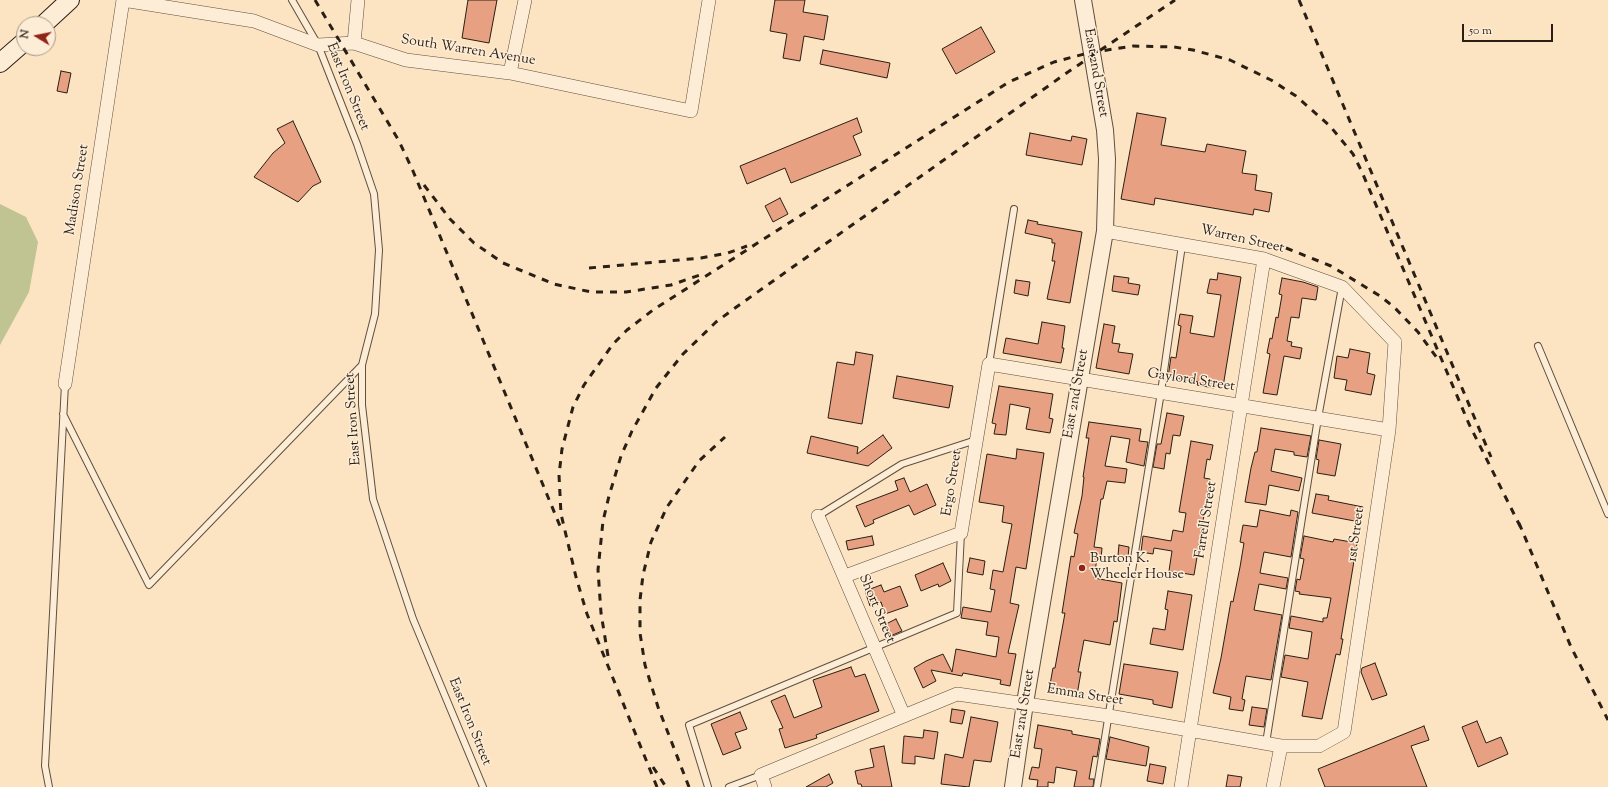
<!DOCTYPE html>
<html>
<head>
<meta charset="utf-8">
<style>
	body { margin:0 }
	#map { position:relative; width:1608px; height:787px; overflow:hidden; background:#fce3c1; font-family:"Sorts Mill Goudy",serif }
	canvas { display:block }
	.north { position:absolute; left:16px; top:16px; width:40px; height:40px; box-sizing:border-box; background:#fdedd7; border:1px solid #a89b89; border-radius:50%; rotate:280deg; font-size:11px; font-weight:700; line-height:16px; text-align:center; color:#291f14 }
	.north::after { content:''; display:block; margin:auto; width:14px; height:18px; background:#8f2418; clip-path:polygon(50% 0,100% 100%,50% 72%,0 100%) }
	.scale { position:absolute; left:1462px; top:24px; width:91px; height:18px; box-sizing:border-box; border:2px solid #291f14; border-top:0; padding-left:5px; font-size:12px; line-height:14px; white-space:nowrap; color:#291f14; -webkit-text-stroke:3px #fdedd7; paint-order:stroke }
</style>
</head>
<body>
<div id="map">
<canvas width="1608" height="787"></canvas>
<div class="north">N</div>
<div class="scale">50 m</div>
</div>
<script>
const ctx = document.querySelector('canvas').getContext('2d');
ctx.lineJoin = 'round';
function fillPath(path, color) { ctx.fillStyle = color; ctx.fill(path, 'evenodd'); }
const poly = rows => new Path2D(rows.map(r => 'M' + r).join(''));
function trace(path, color, width, dash) { ctx.strokeStyle = color; ctx.lineWidth = width; ctx.lineCap = dash ? 'butt' : 'round'; ctx.setLineDash(dash || []); ctx.stroke(path); }
function drawText(font, color, halo, rows, align = 'center') {
  ctx.font = font + ' "Sorts Mill Goudy",serif'; ctx.lineWidth = 3; ctx.setLineDash([]); ctx.textBaseline = 'middle'; ctx.strokeStyle = halo; ctx.fillStyle = color; for (const [text, x, y, turn = 0] of rows) {
    ctx.save(); ctx.translate(x, y); ctx.rotate((+turn || 0) * Math.PI / 180); ctx.textAlign = isNaN(turn) ? turn : align; if (halo) ctx.strokeText(text, 0, 0); ctx.fillText(text, 0, 0); ctx.restore();
  }
}
fillPath(poly([
	[0,204,26,217,38,242,29,292,0,345]
]), '#c0c392');
const building = poly([
	[468,0,497,0,489,43,462,38,468,0],
	[775,0,805,0,803,12,828,16,824,40,804,36,800,61,783,58,787,34,770,31,775,0],
	[981,27,995,52,956,74,942,49,981,27],
	[823,50,890,63,887,78,820,64,823,50],
	[61,71,71,73,67,93,57,91,61,71],
	[1137,113,1166,118,1161,145,1205,152,1207,144,1246,151,1242,173,1257,175,1255,190,1272,193,1269,212,1254,209,1253,215,1155,198,1154,205,1121,199,1137,113],
	[857,118,862,132,853,136,861,155,791,183,785,168,747,184,740,166,857,118],
	[293,121,321,182,313,186,298,202,254,177,273,153,285,143,277,129,293,121],
	[1030,133,1071,141,1072,136,1087,139,1082,165,1026,155,1030,133],
	[780,198,788,214,773,222,765,206,780,198],
	[1028,220,1038,222,1037,224,1082,232,1070,303,1047,299,1055,261,1052,261,1055,243,1052,243,1052,239,1025,233,1028,220],
	[1218,273,1241,277,1223,387,1214,386,1214,388,1197,385,1198,382,1168,377,1171,357,1176,358,1181,326,1178,325,1180,314,1193,316,1190,333,1214,337,1221,295,1207,293,1210,279,1217,280,1218,273],
	[1114,276,1129,278,1128,283,1140,285,1138,295,1112,291,1114,276],
	[1282,278,1303,282,1318,287,1316,300,1302,298,1299,318,1291,317,1287,341,1292,342,1291,346,1302,348,1300,359,1284,356,1277,395,1263,393,1270,354,1267,353,1270,338,1272,339,1276,317,1278,318,1282,295,1279,294,1282,278],
	[1016,280,1030,282,1028,296,1014,293,1016,280],
	[1042,322,1065,326,1062,348,1064,348,1061,363,1003,353,1006,338,1038,344,1042,322],
	[1104,324,1115,326,1112,343,1120,344,1118,352,1133,354,1129,374,1096,368,1104,324],
	[1350,349,1370,353,1367,373,1375,375,1371,395,1345,390,1347,380,1334,378,1337,356,1348,358,1350,349],
	[856,352,873,355,862,424,828,418,837,362,854,365,856,352],
	[897,376,953,386,949,408,893,398,897,376],
	[999,386,1053,394,1049,418,1053,419,1050,433,1026,429,1030,408,1010,404,1006,435,994,434,996,424,992,423,999,386],
	[1167,413,1184,416,1180,436,1173,435,1170,454,1166,453,1164,469,1153,467,1157,444,1161,444,1167,413],
	[1089,422,1141,429,1139,441,1148,442,1144,466,1126,462,1130,439,1111,436,1105,466,1127,469,1125,483,1107,481,1103,499,1101,499,1094,547,1102,548,1101,559,1097,558,1094,578,1122,583,1119,607,1117,622,1114,621,1110,645,1084,640,1078,672,1081,672,1077,695,1049,690,1053,668,1055,668,1065,613,1062,613,1071,556,1074,557,1078,534,1074,533,1082,496,1084,477,1083,477,1089,438,1086,438,1089,422],
	[1261,428,1311,436,1307,457,1294,455,1294,452,1275,449,1271,471,1302,478,1299,491,1269,485,1266,505,1245,502,1251,468,1255,452,1257,452,1261,428],
	[883,435,892,448,868,466,807,453,811,436,858,447,857,454,883,435],
	[1319,440,1341,444,1335,476,1317,473,1319,460,1316,459,1319,440],
	[1191,441,1213,445,1210,460,1207,459,1204,478,1210,479,1194,575,1169,571,1172,551,1154,548,1153,554,1141,552,1143,536,1171,541,1173,530,1183,532,1186,513,1179,512,1191,441],
	[1017,449,1044,453,1026,569,1016,567,1010,603,1019,605,1008,653,1016,654,1010,686,1000,684,1001,680,963,673,962,676,931,670,936,681,923,688,914,668,926,661,943,654,952,672,956,649,996,657,999,637,986,635,988,622,961,618,963,607,991,612,995,590,990,589,993,570,1003,572,1012,524,1002,522,1004,506,979,502,987,454,1016,459,1017,449],
	[904,478,910,492,927,484,936,505,914,515,909,505,873,520,874,523,865,527,856,506,898,490,895,481,904,478],
	[1316,494,1329,496,1328,500,1363,507,1360,522,1312,513,1316,494],
	[1260,510,1290,516,1291,510,1298,512,1291,557,1264,552,1260,573,1288,578,1286,589,1259,584,1254,610,1282,615,1271,680,1246,676,1242,699,1245,700,1243,711,1229,709,1231,697,1213,693,1221,658,1231,601,1233,602,1240,567,1244,543,1240,542,1243,525,1257,527,1260,510],
	[872,536,874,545,848,550,846,541,872,536],
	[1304,536,1333,542,1334,539,1357,543,1341,639,1343,639,1340,655,1336,654,1322,719,1302,716,1308,682,1281,677,1285,655,1308,659,1312,632,1289,628,1291,616,1323,622,1323,618,1327,618,1331,598,1299,594,1300,592,1295,591,1297,579,1300,580,1304,559,1300,558,1304,536],
	[1119,545,1129,547,1128,557,1118,555,1119,545],
	[970,558,985,561,983,575,967,572,970,558],
	[943,563,951,581,939,587,938,584,921,591,915,575,943,563],
	[881,585,884,592,900,586,908,606,885,614,881,602,870,606,865,591,881,585],
	[1168,591,1192,595,1183,650,1150,644,1153,628,1165,630,1168,610,1165,609,1168,591],
	[896,619,902,631,888,637,882,626,896,619],
	[1375,663,1387,695,1372,700,1361,672,1362,668,1375,663],
	[1124,664,1178,672,1172,708,1153,704,1153,700,1119,694,1124,664],
	[851,667,855,677,865,674,879,711,816,735,817,738,785,748,779,729,783,728,771,701,785,695,794,718,822,707,813,680,851,667],
	[1252,707,1267,709,1264,727,1249,725,1252,707],
	[952,709,965,711,962,724,950,722,952,709],
	[740,712,747,729,735,733,741,748,723,755,711,724,740,712],
	[971,717,998,722,991,762,974,760,969,787,941,784,945,754,963,758,971,717],
	[1477,721,1486,743,1501,737,1508,754,1478,767,1462,727,1477,721],
	[1038,725,1072,731,1072,734,1100,739,1097,757,1093,756,1089,779,1094,779,1093,787,1074,787,1077,771,1056,767,1054,783,1048,782,1048,787,1037,787,1038,780,1029,779,1032,767,1039,768,1042,749,1034,748,1038,725],
	[1424,726,1429,740,1411,746,1427,787,1325,787,1318,769,1424,726],
	[924,730,938,732,934,759,915,756,915,764,902,763,904,736,923,738,924,730],
	[1110,737,1149,747,1146,766,1106,759,1110,737],
	[884,746,892,787,862,787,861,784,858,784,855,771,874,767,870,749,884,746],
	[1150,764,1166,767,1163,784,1147,781,1150,764],
	[829,774,833,783,826,787,806,787,829,774],
	[1228,775,1242,777,1240,787,1226,787,1228,775]
]);
fillPath(building, '#e7a081');
trace(building, '#291f14', 1);
const service = poly([
	[292,0,318,45,357,144,374,194,379,250,375,314,362,365,362,405,373,499,413,619,483,787],
	[1538,346,1608,514],
	[989,364,1014,209],
	[63,414,149,585,362,365],
	[818,516,902,464,976,440],
	[1266,743,1318,418,1342,287],
	[49,787,45,766,65,384],
	[708,787,689,725,957,613,961,533],
	[729,787,761,775],
	[1097,787,1161,392,1182,245]
]);
const minor = poly([
	[123,0,254,21,318,45,354,43,406,60,510,73,691,111,709,0],
	[354,43,358,0],
	[510,73,525,0],
	[65,384,123,0],
	[818,516,904,716],
	[845,576,961,533,989,364,1389,430],
	[765,787,761,775,957,694,1109,716,1281,746,1319,746,1344,732,1389,430,1395,342,1342,287,1264,259,1105,231],
	[1181,787,1264,259],
	[1273,787,1281,746]
]);
const tertiary = poly([
	[1013,787,1025,703,1105,231,1107,159,1105,130,1083,0]
]);
const secondary = poly([
	[44,24,70,0],
	[0,63,24,42]
]);
trace(service, '#5e503f', 8);
trace(minor, '#5e503f', 14);
trace(tertiary, '#5e503f', 18);
trace(secondary, '#291f14', 20);
trace(service, '#fdedd7', 6);
trace(minor, '#fdedd7', 13);
trace(tertiary, '#fdedd7', 16);
trace(secondary, '#fdedd7', 18);
trace(poly([
	[315,0,399,141,413,171,560,526],
	[1299,0,1491,457],
	[424,185,450,219,474,243,503,263,554,284,591,292,626,292,671,285,700,275],
	[1286,248,1331,266,1380,296,1394,307,1418,332,1437,358],
	[589,268,701,258,728,253,747,246],
	[1519,523,1571,647,1608,720],
	[608,656,601,613,598,570,603,521,609,496,621,456,632,431,656,388,683,354,716,322,735,308,1068,72,1175,0],
	[653,767,666,787],
	[657,787,587,614,576,577,561,514,559,475,562,449,573,407,584,385,613,344,627,330,653,310,984,98,1009,82,1054,62,1088,53,1133,46,1174,47,1193,50,1230,60,1271,80,1296,96,1330,126,1353,154,1362,172,1469,424,1521,528],
	[689,787,658,707,645,665,640,633,640,600,643,575,651,542,667,507,699,461,725,437]
]), '#291f14', 3, [7, 7]);
for (const [x, y, r, color] of [
	[1082,568,4,"#8f2418"]
]) { const dot = new Path2D(); dot.arc(x, y, r, 0, 2 * Math.PI); ctx.fillStyle = color; ctx.fill(dot); trace(dot, '#fdedd7', 1.5); }
drawText('14px', '#291f14', '#fdedd7', [
	["South Warren Avenue",468,51,9],
	["East 2nd Street",1095,73,80],
	["East Iron Street",347,87,68],
	["Madison Street",78,190,-81],
	["Warren Street",1242,240,13],
	["Gaylord Street",1191,381,9],
	["East 2nd Street",1077,394,-80],
	["East Iron Street",354,419,-94],
	["Ergo Street",953,483,-81],
	["Farrell Street",1207,520,-81],
	["1st Street",1357,535,-82],
	["Short Street",876,609,67],
	["Emma Street",1085,696,9],
	["East 2nd Street",1024,714,-81],
	["East Iron Street",469,722,68]
]);
drawText('14px', '#291f14', '#fdedd7', [
	["Burton K.",1090,560],
	["Wheeler House",1090,576]
], 'left');
</script>
</body>
</html>
